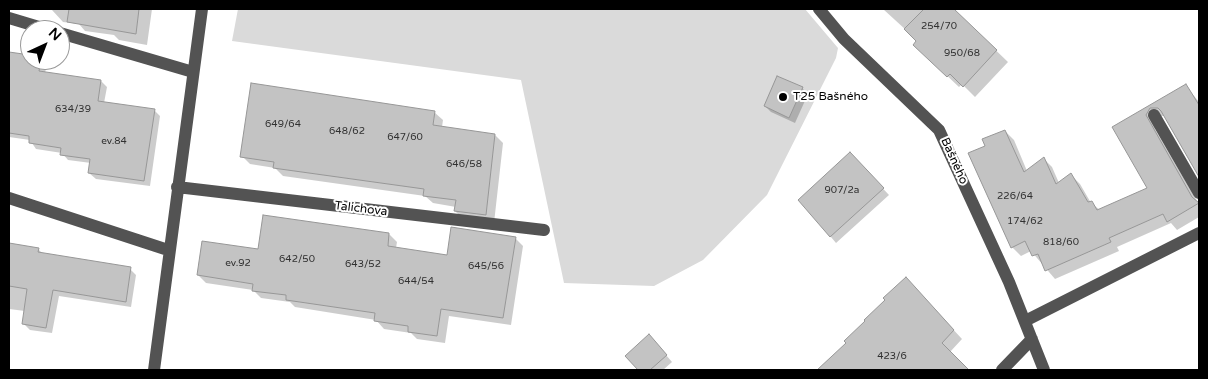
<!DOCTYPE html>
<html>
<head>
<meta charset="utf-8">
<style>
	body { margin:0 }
	#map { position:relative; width:1208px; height:379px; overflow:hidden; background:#fff; font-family:"Varela Round",sans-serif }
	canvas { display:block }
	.frame { position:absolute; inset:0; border:10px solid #000; pointer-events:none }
	.north { position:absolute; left:20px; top:20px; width:50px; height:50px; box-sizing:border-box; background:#fff; border:1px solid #999; border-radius:50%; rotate:43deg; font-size:14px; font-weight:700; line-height:20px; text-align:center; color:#000 }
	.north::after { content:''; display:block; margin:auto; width:18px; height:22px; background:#000; clip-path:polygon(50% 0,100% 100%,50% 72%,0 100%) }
</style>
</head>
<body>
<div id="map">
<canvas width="1208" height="379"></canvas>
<div class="frame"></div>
<div class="north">N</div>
</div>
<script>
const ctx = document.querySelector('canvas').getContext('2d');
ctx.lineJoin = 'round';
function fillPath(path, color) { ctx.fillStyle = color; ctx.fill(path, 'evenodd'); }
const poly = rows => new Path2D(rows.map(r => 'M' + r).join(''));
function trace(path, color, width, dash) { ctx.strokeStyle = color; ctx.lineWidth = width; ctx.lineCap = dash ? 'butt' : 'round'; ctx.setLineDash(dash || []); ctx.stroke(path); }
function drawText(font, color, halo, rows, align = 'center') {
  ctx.font = font + ' "Varela Round",sans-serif'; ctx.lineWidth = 4; ctx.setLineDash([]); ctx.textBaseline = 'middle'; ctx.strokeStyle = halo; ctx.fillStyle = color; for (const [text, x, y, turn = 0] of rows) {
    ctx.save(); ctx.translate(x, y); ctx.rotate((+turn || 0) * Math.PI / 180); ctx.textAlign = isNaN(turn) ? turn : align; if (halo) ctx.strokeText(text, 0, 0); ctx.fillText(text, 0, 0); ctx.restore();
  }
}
fillPath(poly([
	[238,9,805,9,838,48,836,58,767,195,703,260,654,286,564,283,521,80,232,41]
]), '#dadada');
fillPath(poly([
	[47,9,152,9,147,45,119,40,114,35,85,31,79,24,63,22,52,10],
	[883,9,953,9,1008,62,975,97,962,84,959,87,926,56,918,41],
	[9,54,30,57,30,60,42,60,47,64,45,73,101,81,107,87,104,103,154,110,160,116,150,186,96,179,89,173,91,163,68,160,62,153,36,149,30,140,9,137],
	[1186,86,1199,102,1199,175,1165,116,1160,116,1155,129,1197,201,1199,201,1199,217,1177,230,1171,223,1117,247,1119,251,1055,279,1031,251,1021,256,1012,247,987,147,1005,131,1014,140,1027,171,1044,159,1052,167,1059,183,1071,175,1080,184,1091,203,1100,210,1149,188,1114,127],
	[802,88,808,94,795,123,771,112,765,106],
	[434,112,443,120,442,127,495,135,503,143,494,223,463,219,455,211,456,207,433,203,425,196,283,176,275,168,250,164,242,156],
	[856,160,889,195,836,243,800,200],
	[389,234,397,242,396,248,448,257,515,238,523,246,511,325,449,316,445,343,417,339,411,333,384,329,376,320,295,307,290,302,261,298,253,290,206,283,198,275,259,250],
	[9,245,38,249,44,255,130,269,136,275,131,307,59,296,52,333,30,330,24,324,25,311,9,309],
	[914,287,962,339,950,352,966,369,964,370,822,370],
	[655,342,672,362,663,370,640,370,627,356]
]), '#0003');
const building = poly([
	[69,9,139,9,136,34,67,22,69,9],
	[924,9,954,9,997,50,963,87,950,74,947,77,913,45,916,41,904,29,924,9],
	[9,52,30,55,30,60,41,60,39,71,101,80,98,101,155,109,144,181,88,173,90,159,60,155,61,148,29,143,29,136,9,133,9,52],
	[777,76,803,87,789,118,764,106,777,76],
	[251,83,435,111,433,125,495,134,486,215,454,211,456,200,423,196,424,189,273,168,274,162,240,157,251,83],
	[1186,84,1199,105,1199,177,1161,111,1158,108,1150,108,1146,115,1192,197,1199,203,1167,222,1163,214,1109,238,1111,242,1045,271,1038,254,1032,256,1025,241,1011,248,968,153,985,146,982,139,1005,130,1024,172,1044,157,1056,184,1071,173,1088,202,1092,201,1097,210,1147,188,1112,127,1186,84],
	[850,152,884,188,830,237,798,200,850,152],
	[263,215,389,233,388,246,447,255,451,227,516,237,503,318,441,309,437,336,408,332,408,326,374,321,375,313,286,300,286,295,252,291,253,284,197,275,202,241,258,249,263,215],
	[9,243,39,248,38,252,131,267,126,302,53,290,46,328,22,324,27,289,9,286,9,243],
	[906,277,954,330,942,343,969,370,817,370,846,343,844,341,865,321,864,320,885,300,883,298,906,277],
	[649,334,667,355,650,370,638,370,625,356,649,334]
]);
fillPath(building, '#c3c3c3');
trace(building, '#979797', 1);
trace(poly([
	[819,9,844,39,939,130,1009,282,1044,370],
	[9,18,49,30],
	[60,33,193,72],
	[1154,115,1199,193],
	[177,187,544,230],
	[9,198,168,250],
	[1025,321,1199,233],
	[154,370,202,9],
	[1002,370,1032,339]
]), '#535353', 12);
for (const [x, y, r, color] of [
	[783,97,5,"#000"]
]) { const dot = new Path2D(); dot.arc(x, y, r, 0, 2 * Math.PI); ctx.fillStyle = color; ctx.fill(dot); trace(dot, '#fff', 2); }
drawText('10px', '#313131', null, [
	["254/70",939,26],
	["950/68",962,53],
	["634/39",73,109],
	["649/64",283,124],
	["648/62",347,131],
	["647/60",405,137],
	["ev.84",114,141],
	["646/58",464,164],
	["907/2a",842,190],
	["226/64",1015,196],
	["174/62",1025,221],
	["818/60",1061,242],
	["642/50",297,259],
	["ev.92",238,263],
	["643/52",363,264],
	["645/56",486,266],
	["644/54",416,281],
	["423/6",892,356]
]);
drawText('12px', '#000', '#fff', [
	["T25 Bašného",793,97]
], 'left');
drawText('12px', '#000', '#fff', [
	["Bašného",954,161,66],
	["Talichova",361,209,7]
]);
</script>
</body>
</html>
